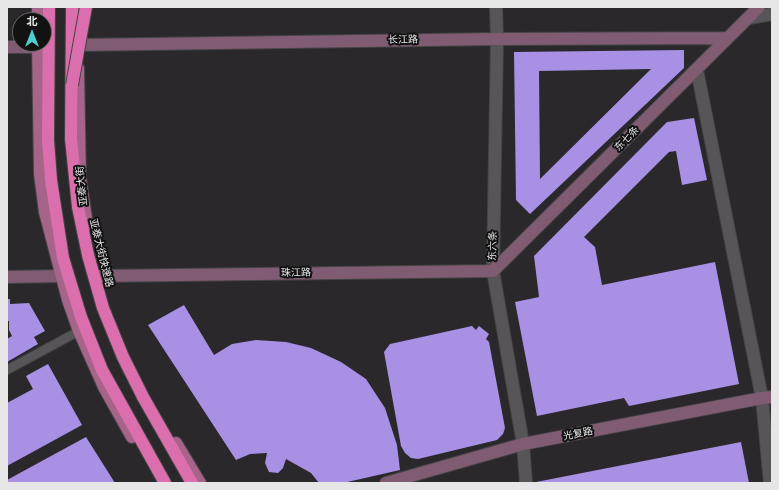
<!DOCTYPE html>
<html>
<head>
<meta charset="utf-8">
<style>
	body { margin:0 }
	#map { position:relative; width:779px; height:490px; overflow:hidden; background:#2a282b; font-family:Merriweather,"Noto Sans SC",serif }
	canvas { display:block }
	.frame { position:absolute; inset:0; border:8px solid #e7e6e7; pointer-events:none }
	.north { position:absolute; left:12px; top:12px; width:40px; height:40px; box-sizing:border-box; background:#121213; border:1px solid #676768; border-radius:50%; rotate:0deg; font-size:11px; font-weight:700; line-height:16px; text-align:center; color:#e7e6e7 }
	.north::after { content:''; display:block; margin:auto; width:14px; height:18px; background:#52cdcd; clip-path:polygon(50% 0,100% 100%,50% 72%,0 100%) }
</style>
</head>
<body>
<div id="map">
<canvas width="779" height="490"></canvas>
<div class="frame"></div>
<div class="north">北</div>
</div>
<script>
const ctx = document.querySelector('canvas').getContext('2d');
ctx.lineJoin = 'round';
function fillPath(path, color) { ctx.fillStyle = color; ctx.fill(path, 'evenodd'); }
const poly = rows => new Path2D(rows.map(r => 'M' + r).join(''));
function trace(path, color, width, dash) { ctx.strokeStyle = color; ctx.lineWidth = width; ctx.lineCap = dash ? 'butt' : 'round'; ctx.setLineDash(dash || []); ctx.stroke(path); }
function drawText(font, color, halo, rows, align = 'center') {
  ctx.font = font + ' Merriweather,"Noto Sans SC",serif'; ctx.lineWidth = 4; ctx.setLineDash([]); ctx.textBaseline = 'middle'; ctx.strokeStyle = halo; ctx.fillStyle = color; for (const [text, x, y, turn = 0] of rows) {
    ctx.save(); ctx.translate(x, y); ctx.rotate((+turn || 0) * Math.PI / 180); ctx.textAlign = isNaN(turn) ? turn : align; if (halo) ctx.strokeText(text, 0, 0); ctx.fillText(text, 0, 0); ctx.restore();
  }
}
fillPath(poly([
	[684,50,684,68,530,214,516,200,514,52],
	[651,69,540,179,539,71],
	[694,118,707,180,682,185,676,151,669,152,584,237,595,247,602,285,715,262,739,384,629,406,624,398,537,416,515,302,539,297,534,256,667,122],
	[7,299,10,299,10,304,29,303,45,331,34,337,38,344,7,362,7,339,12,336,9,330,9,321,7,321],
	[184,305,214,355,232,344,256,340,286,342,311,348,341,362,366,379,385,408,397,445,400,470,343,483,319,483,311,473,286,459,283,468,278,473,269,472,265,463,267,453,250,454,236,460,148,325],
	[472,326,476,330,479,326,489,334,486,339,489,342,505,428,503,434,497,440,418,459,411,458,405,453,401,446,384,352,390,344],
	[48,364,82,425,7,466,7,403,33,389,26,376],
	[86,437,115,483,7,483,7,480],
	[741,442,749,483,536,483,536,482]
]), '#a890e5');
const lane = poly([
	[7,370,79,331]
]);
const street = poly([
	[496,7,497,39,493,271,523,444,526,483],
	[749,18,772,14],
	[697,70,762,398,770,483]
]);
const secondary = poly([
	[79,45,497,39,727,38],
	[7,47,38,47],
	[99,276,493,271,759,7],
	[7,277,62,276],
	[386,483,523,444,762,398,772,397]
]);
const primary = poly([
	[38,20,38,7],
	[79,28,79,7],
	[38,44,40,174,45,212,68,300,79,331,104,387,132,437],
	[78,68,80,178,87,225],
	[176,443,200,483]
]);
const highway = poly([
	[49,7,48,140,51,180,63,258,81,317,102,370,165,483],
	[72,7,71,139,78,207,88,255,103,308,123,357,143,397,192,483]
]);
trace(lane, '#464446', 10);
trace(street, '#464446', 14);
trace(secondary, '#464446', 14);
trace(primary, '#464446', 14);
trace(highway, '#464446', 14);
trace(lane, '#575558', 8);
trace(street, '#575558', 12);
trace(secondary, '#7f5c71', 12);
trace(primary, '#a6648a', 12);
trace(highway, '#db6eac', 12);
const highwayBridge = poly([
	[72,85,86,7]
]);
trace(highwayBridge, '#464446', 14, []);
trace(highwayBridge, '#db6eac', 12);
drawText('10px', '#e7e6e7', '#121213', [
	["长江路",403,40,-1],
	["东七条",627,139,-45],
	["亚泰大街",82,186,-96],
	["东六条",493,246,-89],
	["亚泰大街快速路",101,253,76],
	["珠江路",296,273,-1],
	["光复路",578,434,-11]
]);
</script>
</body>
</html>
